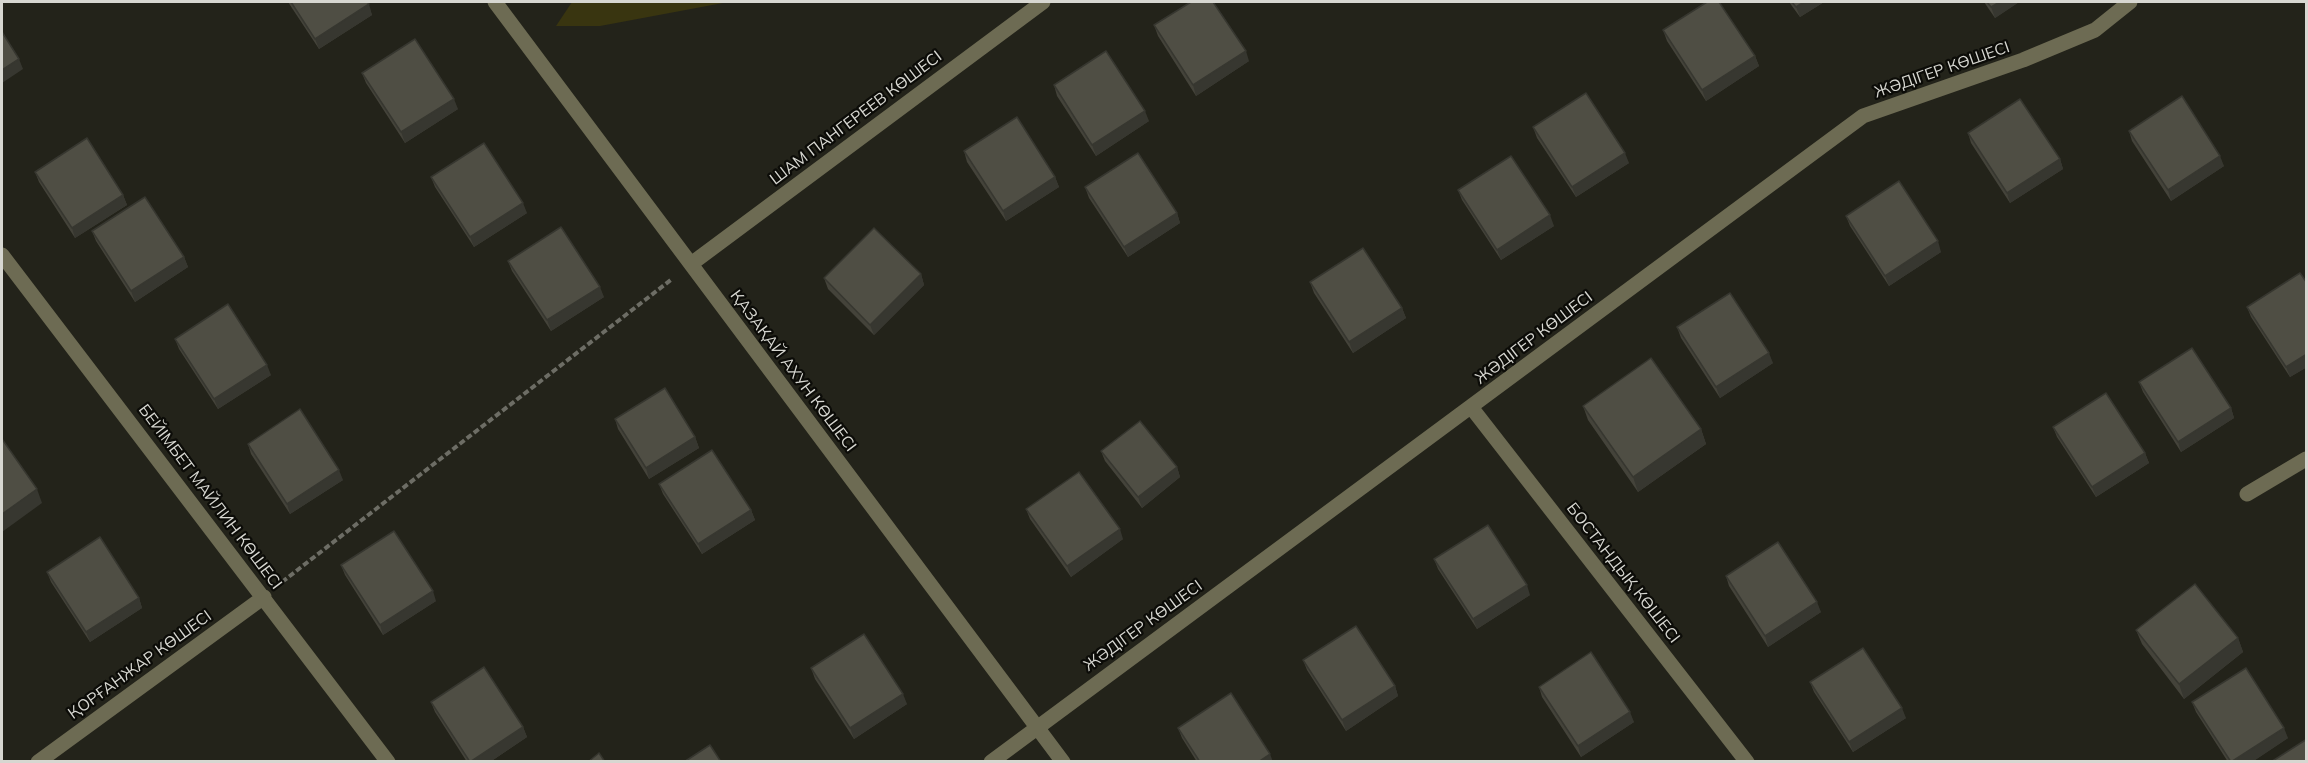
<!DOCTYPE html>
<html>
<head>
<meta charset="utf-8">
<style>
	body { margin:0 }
	#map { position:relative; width:2308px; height:763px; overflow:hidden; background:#23231a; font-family:Mulish,sans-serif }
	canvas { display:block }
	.frame { position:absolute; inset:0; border:3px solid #d7d7d1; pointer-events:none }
</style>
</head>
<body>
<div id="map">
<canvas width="2308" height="763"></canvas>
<div class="frame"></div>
</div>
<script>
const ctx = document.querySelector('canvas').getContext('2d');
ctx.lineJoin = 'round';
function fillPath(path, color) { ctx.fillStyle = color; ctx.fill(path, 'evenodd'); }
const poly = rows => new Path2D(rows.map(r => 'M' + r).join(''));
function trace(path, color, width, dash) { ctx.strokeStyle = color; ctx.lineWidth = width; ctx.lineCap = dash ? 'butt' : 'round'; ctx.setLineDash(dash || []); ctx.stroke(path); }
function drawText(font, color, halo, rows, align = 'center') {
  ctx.font = font + ' Mulish,sans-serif'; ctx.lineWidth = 4.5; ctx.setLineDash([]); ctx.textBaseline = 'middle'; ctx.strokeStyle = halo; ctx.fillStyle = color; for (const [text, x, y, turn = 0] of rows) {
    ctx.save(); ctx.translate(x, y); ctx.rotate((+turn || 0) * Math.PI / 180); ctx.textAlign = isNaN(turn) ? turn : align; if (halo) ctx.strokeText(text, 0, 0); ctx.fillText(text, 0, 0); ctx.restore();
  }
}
fillPath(poly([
	[572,2,723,2,723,3,600,26,556,26]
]), '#393510');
trace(poly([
	[282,582,672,279]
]), '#6d6d65', 4, [6, 3]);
trace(poly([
	[495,2,1063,762],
	[2,255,388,762],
	[691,264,1043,2],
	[1471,407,1747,762],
	[2247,494,2306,459],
	[38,762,264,597],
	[991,762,1863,116,2023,60,2095,30,2130,2]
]), '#6d6b53', 15);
fillPath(poly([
	[288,2,367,2,372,15,319,49],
	[1789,2,1824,2,1800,17],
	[1984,2,2019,2,1995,18],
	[1154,25,1249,61,1196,96,1158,36],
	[1663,30,1755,56,1759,66,1706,101,1667,41],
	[362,73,458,109,405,143,366,83],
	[1054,85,1149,121,1096,156,1057,96],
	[1533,127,1629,163,1576,197,1537,138],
	[2129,131,2224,166,2171,201,2132,141],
	[1968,133,2060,159,2063,169,2010,203,1971,143],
	[964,151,1055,177,1059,187,1006,221,967,162],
	[35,172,123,195,127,205,75,238,39,182],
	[431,177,527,213,474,247,435,187],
	[1085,187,1177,213,1180,223,1128,257,1089,198],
	[1458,190,1554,226,1501,260,1462,200],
	[1846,216,1941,252,1889,286,1850,226],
	[92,231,184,257,188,267,135,302,96,241],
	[508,261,604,297,551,331,512,271],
	[921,274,924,285,874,335,828,289,824,278],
	[1310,282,1402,308,1406,318,1353,353,1314,293],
	[2307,283,2307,367,2290,377,2251,317,2247,307],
	[1677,327,1773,363,1720,398,1681,338],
	[175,339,271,375,218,409,179,349],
	[2139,382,2231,408,2234,418,2181,452,2143,392],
	[1583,406,1701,429,1706,444,1638,492,1588,420],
	[615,419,695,437,699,448,649,479,618,429],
	[2053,427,2145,453,2149,463,2096,497,2057,437],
	[248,444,343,480,290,514,251,454],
	[1101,451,1177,467,1180,477,1142,508,1105,461],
	[659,484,751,510,755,520,702,554,663,494],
	[1026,509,1123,539,1071,577,1030,519],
	[1434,559,1530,595,1477,629,1438,569],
	[341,565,436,601,383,635,345,575],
	[47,572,139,598,142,608,90,642,51,582],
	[1726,576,1821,612,1768,647,1729,586],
	[2136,630,2238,638,2243,652,2184,699,2142,644],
	[1303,660,1395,686,1398,696,1346,731,1307,670],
	[811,668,907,704,854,739,815,679],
	[1810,682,1906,718,1853,752,1814,692],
	[1539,687,1634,722,1581,757,1542,697],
	[431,702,523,727,527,737,490,762,467,762,435,712],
	[2192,702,2288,738,2252,762,2228,762,2196,712],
	[1178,728,1273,762,1197,762,1182,738]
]), '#44433a');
fillPath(poly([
	[1804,2,1824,2,1800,17,1796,7],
	[2000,2,2019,2,1995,18,1991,7],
	[369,4,372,15,319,49,315,39],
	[1246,51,1249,61,1196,96,1193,85],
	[1755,56,1759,66,1706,101,1702,90],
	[19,59,23,69,2,83,2,70],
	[454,99,458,109,405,143,401,132],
	[1145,111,1149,121,1096,156,1092,145],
	[1625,153,1629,163,1576,197,1572,187],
	[2220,156,2224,166,2171,201,2168,190],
	[2060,159,2063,169,2010,203,2007,193],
	[1055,177,1059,187,1006,221,1003,211],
	[123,195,127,205,75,238,72,228],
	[523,203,527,213,474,247,470,237],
	[1177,213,1180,223,1128,257,1124,247],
	[1550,215,1554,226,1501,260,1497,250],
	[1938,241,1941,252,1889,286,1885,276],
	[184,257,188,267,135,302,131,291],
	[921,274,924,285,874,335,870,325],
	[600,287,604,297,551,331,547,320],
	[1402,308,1406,318,1353,353,1349,342],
	[1769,353,1773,363,1720,398,1716,387],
	[2307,354,2307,367,2290,377,2286,367],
	[267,365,271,375,218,409,214,399],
	[2231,408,2234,418,2181,452,2178,442],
	[1701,429,1706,444,1638,492,1633,477],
	[695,437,699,448,649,479,646,468],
	[2145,453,2149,463,2096,497,2092,487],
	[1177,467,1180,477,1142,508,1138,497],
	[339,470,343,480,290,514,287,504],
	[37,489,42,503,2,532,2,514],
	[751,510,755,520,702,554,698,544],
	[1120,529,1123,539,1071,577,1067,566],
	[1527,585,1530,595,1477,629,1473,619],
	[433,591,436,601,383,635,380,625],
	[139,598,142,608,90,642,86,632],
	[1817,602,1821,612,1768,647,1765,636],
	[2238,638,2243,652,2184,699,2179,684],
	[1395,686,1398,696,1346,731,1342,720],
	[903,694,907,704,854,739,850,728],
	[1902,708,1906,718,1853,752,1849,742],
	[1630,712,1634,722,1581,757,1578,746],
	[523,727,527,737,490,762,470,762],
	[2284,728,2288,738,2252,762,2232,762],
	[1270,754,1273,762,1258,762]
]), '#373730');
const building = poly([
	[291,2,367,2,369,4,315,39,291,2],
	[1191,2,1213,2,1246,51,1193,85,1154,25,1191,2],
	[1707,2,1719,2,1755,56,1702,90,1663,30,1707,2],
	[1792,2,1804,2,1796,7,1792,2],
	[1987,2,2000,2,1991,7,1987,2],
	[2,32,19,59,2,70,2,32],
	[415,39,454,99,401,132,362,73,415,39],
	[1106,51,1145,111,1092,145,1054,85,1106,51],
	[1586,93,1625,153,1572,187,1533,127,1586,93],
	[2182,96,2220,156,2168,190,2129,131,2182,96],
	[2020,99,2060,159,2007,193,1968,133,2020,99],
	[1017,117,1055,177,1003,211,964,151,1017,117],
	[87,138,123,195,72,228,35,172,87,138],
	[484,143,523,203,470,237,431,177,484,143],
	[1138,153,1177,213,1124,247,1085,187,1138,153],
	[1511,156,1550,215,1497,250,1458,190,1511,156],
	[1899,181,1938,241,1885,276,1846,216,1899,181],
	[145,197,184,257,131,291,92,231,145,197],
	[561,227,600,287,547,320,508,261,561,227],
	[874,228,921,274,870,325,824,278,874,228],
	[1363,248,1402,308,1349,342,1310,282,1363,248],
	[2300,273,2307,283,2307,354,2286,367,2247,307,2300,273],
	[1730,293,1769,353,1716,387,1677,327,1730,293],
	[228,304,267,365,214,399,175,339,228,304],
	[2192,348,2231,408,2178,442,2139,382,2192,348],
	[1651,358,1701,429,1633,477,1583,406,1651,358],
	[665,388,695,437,646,468,615,419,665,388],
	[2106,393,2145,453,2092,487,2053,427,2106,393],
	[300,409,339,470,287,504,248,444,300,409],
	[1140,421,1177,467,1138,497,1101,451,1140,421],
	[2,439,37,489,2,514,2,439],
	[712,450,751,510,698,544,659,484,712,450],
	[1079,472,1120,529,1067,566,1026,509,1079,472],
	[1488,525,1527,585,1473,619,1434,559,1488,525],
	[394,531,433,591,380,625,341,565,394,531],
	[100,537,139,598,86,632,47,572,100,537],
	[1778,542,1817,602,1765,636,1726,576,1778,542],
	[2195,584,2238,638,2179,684,2136,630,2195,584],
	[1356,626,1395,686,1342,720,1303,660,1356,626],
	[864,634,903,694,850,728,811,668,864,634],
	[1863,648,1902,708,1849,742,1810,682,1863,648],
	[1591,652,1630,712,1578,746,1539,687,1591,652],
	[484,667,523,727,470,762,431,702,484,667],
	[2246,668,2284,728,2231,762,2192,702,2246,668],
	[1231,693,1270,754,1258,762,1200,762,1178,728,1231,693],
	[2307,739,2307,762,2271,762,2307,739],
	[710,745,721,762,684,762,710,745],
	[599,753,605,762,588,762,599,753]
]);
fillPath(building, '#4f4e44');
trace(building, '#373730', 1.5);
drawText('16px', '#d7d7d1', '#0c0c08', [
	["ЖӘДІГЕР КӨШЕСІ",1942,70,-19],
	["ШАМ ПАНГЕРЕЕВ КӨШЕСІ",856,118,-37],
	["ЖӘДІГЕР КӨШЕСІ",1534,338,-37],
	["ҚАЗАҚАЙ АХУН КӨШЕСІ",793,371,53],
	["БЕЙІМБЕТ МАЙЛИН КӨШЕСІ",210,497,53],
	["БОСТАНДЫҚ КӨШЕСІ",1623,573,52],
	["ЖӘДІГЕР КӨШЕСІ",1143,626,-36],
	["ҚОРҒАНЖАР КӨШЕСІ",140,665,-36]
]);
</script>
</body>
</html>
